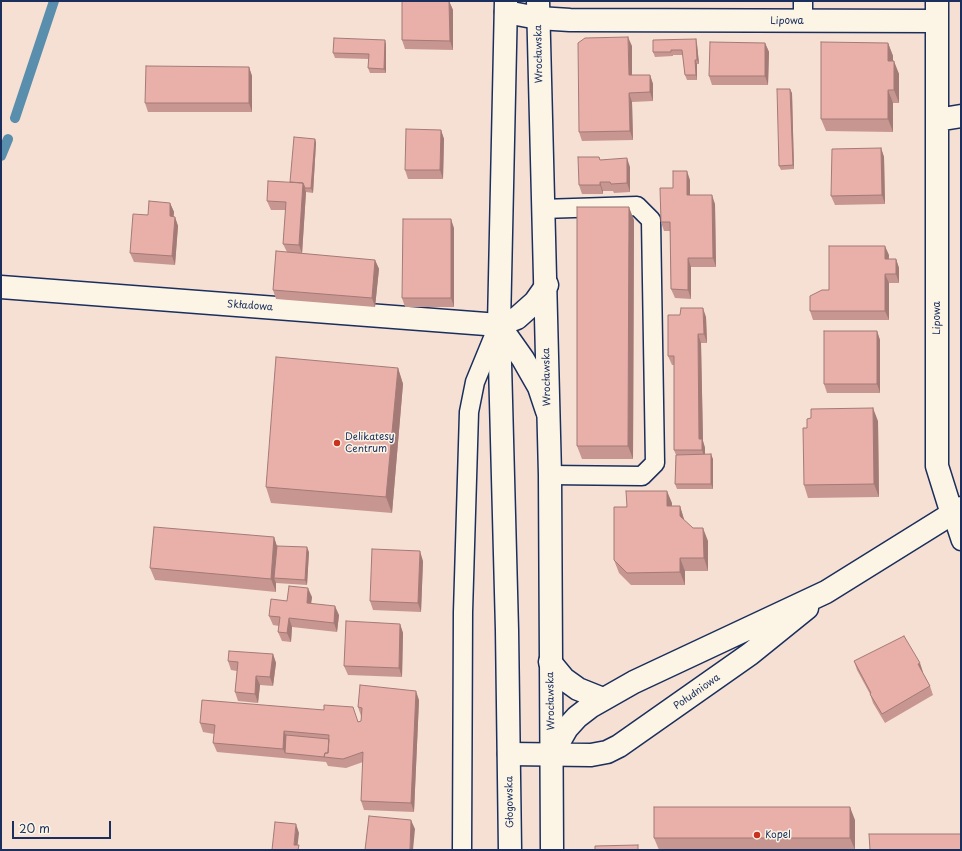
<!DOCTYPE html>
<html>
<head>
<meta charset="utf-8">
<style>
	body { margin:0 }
	#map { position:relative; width:962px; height:851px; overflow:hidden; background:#f6e0d3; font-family:"Playpen Sans",sans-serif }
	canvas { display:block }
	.frame { position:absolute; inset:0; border:2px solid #1b2f5e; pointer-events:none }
	.scale { position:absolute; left:12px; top:821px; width:99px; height:18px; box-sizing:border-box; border:2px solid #1b2f5e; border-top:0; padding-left:5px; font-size:12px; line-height:14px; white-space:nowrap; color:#1b2f5e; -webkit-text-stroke:3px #fcf5e5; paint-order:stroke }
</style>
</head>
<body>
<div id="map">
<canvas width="962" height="851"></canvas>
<div class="frame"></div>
<div class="scale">20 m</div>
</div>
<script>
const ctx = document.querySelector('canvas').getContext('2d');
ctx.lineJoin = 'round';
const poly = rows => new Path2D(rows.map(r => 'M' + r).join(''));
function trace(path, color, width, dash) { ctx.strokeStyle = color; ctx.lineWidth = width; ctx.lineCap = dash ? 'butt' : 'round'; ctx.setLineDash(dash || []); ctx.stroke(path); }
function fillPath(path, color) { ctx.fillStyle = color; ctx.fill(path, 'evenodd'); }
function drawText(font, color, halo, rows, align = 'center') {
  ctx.font = font + ' "Playpen Sans",sans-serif'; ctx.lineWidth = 3; ctx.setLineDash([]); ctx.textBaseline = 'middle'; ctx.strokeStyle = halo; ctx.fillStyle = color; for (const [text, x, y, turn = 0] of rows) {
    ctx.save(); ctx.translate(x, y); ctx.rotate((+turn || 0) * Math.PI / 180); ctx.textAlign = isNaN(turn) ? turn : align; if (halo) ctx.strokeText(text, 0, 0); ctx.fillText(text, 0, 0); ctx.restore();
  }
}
trace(poly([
	[15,118,54,1],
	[1,156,8,139]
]), '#598ead', 10);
const service = poly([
	[803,1,803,21],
	[542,209,637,206,651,220,655,463,642,476,550,475],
	[952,514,961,541],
	[462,850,463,612,469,412,475,382,498,326]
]);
const minor = poly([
	[937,1,937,466,952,514],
	[506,12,538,18,570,20,937,21],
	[937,120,961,116],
	[1,287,499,325,517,318,535,302,547,285],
	[499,325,523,359,539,387,547,411],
	[550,662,564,679,578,689,603,699],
	[509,754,591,755,607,752,619,746,750,654,807,608],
	[552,754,567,728,577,717,590,707,634,682,826,592,961,508]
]);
const tertiary = poly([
	[506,1,499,325,507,630,510,850],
	[538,1,550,475,552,850]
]);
trace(service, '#1b2f5e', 21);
trace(minor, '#1b2f5e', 25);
trace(tertiary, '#1b2f5e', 25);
trace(service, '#fcf5e5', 18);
trace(minor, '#fcf5e5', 22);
trace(tertiary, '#fcf5e5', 22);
fillPath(poly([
	[449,1,453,10,453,50,405,49,402,40],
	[696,39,697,44,699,64,697,64,697,80,687,80,685,75,683,55,673,55,673,56,655,57,653,52],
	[385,40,386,45,386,73,370,73,368,68,369,59,335,58,333,53],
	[765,43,769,52,768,85,712,85,709,76],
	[888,43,893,56,893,61,899,74,899,103,893,103,893,132,826,131,821,119],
	[632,46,632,75,650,75,653,84,653,101,632,102,633,140,582,141,579,132],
	[249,67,252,76,252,112,148,112,145,103],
	[792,93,794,169,781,170,779,166],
	[441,130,444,139,443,179,408,179,405,170],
	[315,139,316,143,313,193,306,192,302,254,375,260,379,269,375,307,276,299,273,290,287,252,283,244,286,210,271,210,267,201,290,182],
	[881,148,884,157,885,204,835,205,831,196],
	[599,157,600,160,630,167,630,192,614,193,613,191,603,191,603,194,582,194,579,185],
	[690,180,690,195,715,204,716,267,691,267,691,299,675,298,671,289,670,231,664,231,661,222],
	[170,203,174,212,173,217,175,217,178,226,175,265,134,262,130,253,148,215],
	[634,220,633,459,582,459,577,446],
	[454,228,454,307,405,307,402,298],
	[889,255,889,259,896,259,899,268,899,283,889,283,889,320,813,320,810,311,829,290],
	[706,317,707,343,701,343,703,441,705,448,705,454,713,459,713,489,677,489,675,484,676,455,674,450,674,365,672,365,668,356],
	[877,331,880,340,880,393,827,393,824,384],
	[398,368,403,384,392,513,271,503,266,487],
	[811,418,878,421,879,497,808,498,804,485,807,428],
	[672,503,672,506,680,506,684,520,708,541,708,571,685,571,685,585,631,585,619,573,614,560,627,507],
	[274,537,277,546,309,552,307,585,276,583,276,592,155,580,150,568],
	[423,561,421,612,373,610,370,601],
	[312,597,311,603,339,615,337,632,292,627,291,642,282,641,278,632,279,626,273,625,269,616,287,601],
	[400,624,403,633,402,677,348,675,344,666],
	[273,654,276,663,273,686,260,685,258,703,238,701,235,692,237,671,231,670,228,661],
	[854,661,923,672,923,673,930,686,933,695,885,723,873,703,870,694,857,670],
	[419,700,414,812,364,810,361,801,363,762,346,768,328,766,326,762,217,752,213,743,214,734,203,732,200,723,358,722,361,721,361,716,358,707],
	[855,820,855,850,659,850,654,838]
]), '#c89691');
fillPath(poly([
	[449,1,453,10,453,50,450,41],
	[628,37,632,46,632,84,629,75],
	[696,39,697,44,699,64,697,60],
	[385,40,386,45,386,73,384,69],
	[765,43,769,52,768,85,765,76],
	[888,43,893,56,893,74,888,61],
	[695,60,697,64,697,80,696,75],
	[894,61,899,74,899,103,894,90],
	[249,67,252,76,252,112,249,103],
	[650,75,653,84,653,101,650,92],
	[790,89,792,93,794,169,793,165],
	[888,90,893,103,893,132,888,119],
	[629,93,632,102,633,140,630,131],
	[441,130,444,139,443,179,440,170],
	[315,139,316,143,313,193,311,188],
	[881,148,884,157,885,204,882,195],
	[627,158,630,167,630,192,627,183],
	[687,171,690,180,690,204,687,195],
	[600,182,603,191,603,194,600,185],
	[303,183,306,192,302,254,299,245],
	[712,195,715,204,716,267,713,258],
	[170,203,174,212,173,226,170,216],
	[629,207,634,220,633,459,628,446],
	[175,217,178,226,175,265,172,256],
	[451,219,454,228,454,307,451,298],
	[885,246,889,255,888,268,885,259],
	[688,258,691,267,691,299,688,290],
	[896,259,899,268,899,283,896,274],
	[375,260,379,269,375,307,372,298],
	[885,274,889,283,889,320,885,311],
	[703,308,706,317,707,343,704,334],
	[877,331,880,340,880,393,877,384],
	[698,334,701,343,703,441,705,448,705,459,702,450,699,439],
	[398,368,403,384,392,513,386,497],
	[873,408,878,421,879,497,874,484],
	[711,454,713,459,713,489,711,484],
	[667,491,672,503,672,519,667,506],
	[680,506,684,519,685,529,680,516],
	[703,528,708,541,708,571,704,558],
	[274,537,278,550,274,578,276,583,276,592,271,579],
	[307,547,309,552,307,585,305,580],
	[420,551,423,561,421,612,418,603],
	[680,558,685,571,685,585,680,572],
	[308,588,312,597,310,612,307,603],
	[335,606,339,615,337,632,334,623],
	[289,618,292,627,291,642,287,633],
	[400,624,403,633,402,677,399,668],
	[273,654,276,663,273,686,270,677],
	[920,663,923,672,921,673,918,664],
	[256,676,260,685,258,703,255,694],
	[416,691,419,700,414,812,411,803],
	[284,731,288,740,285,753,283,749],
	[850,807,855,820,855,850,850,838],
	[411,820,415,829,413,850,410,850],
	[296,824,299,833,297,850,294,845]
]), '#a37a76');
const building = poly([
	[402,1,449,1,450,41,402,40,402,1],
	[628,37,629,75,650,75,650,92,629,93,630,131,579,132,578,43,585,38,628,37],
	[334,38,385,40,384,69,368,68,369,54,333,53,334,38],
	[696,39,697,60,695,60,696,75,685,75,682,50,671,50,671,52,653,52,653,40,696,39],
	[710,42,765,43,765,76,709,76,710,42],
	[821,42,888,43,888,61,894,61,894,90,888,90,888,119,821,119,821,42],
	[146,66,249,67,249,103,145,103,146,66],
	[777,89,790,89,793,165,779,166,777,89],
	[406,129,441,130,440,170,405,170,406,129],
	[294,137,315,139,311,188,305,188,303,183,290,182,294,137],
	[881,148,882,195,831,196,832,149,881,148],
	[578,157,599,157,600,160,627,158,627,183,611,184,610,182,600,182,600,185,579,185,578,157],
	[673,171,687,171,687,195,712,195,713,258,688,258,688,290,671,289,670,222,661,222,660,188,673,188,673,171],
	[268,181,303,183,299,245,283,244,286,202,267,201,268,181],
	[149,201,170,203,170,216,175,217,172,256,130,253,133,214,148,215,149,201],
	[577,207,629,207,628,446,577,446,577,207],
	[403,219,451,219,451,298,402,298,403,219],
	[829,246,885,246,885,259,896,259,896,274,885,274,885,311,810,311,810,296,822,290,829,290,829,246],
	[276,251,375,260,372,298,273,290,276,251],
	[681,308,703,308,704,334,698,334,699,439,702,439,702,450,674,450,674,356,668,356,668,315,680,315,681,308],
	[824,331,877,331,877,384,824,384,824,331],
	[276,357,398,368,386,497,266,487,276,357],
	[873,408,874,484,804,485,803,428,807,428,807,419,811,418,811,409,873,408],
	[711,454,711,484,675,484,676,455,711,454],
	[626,491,667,491,667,506,680,506,680,516,693,528,703,528,704,558,680,558,680,572,627,573,614,560,614,507,627,507,626,491],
	[154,527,274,537,271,579,150,568,154,527],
	[277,546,307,547,305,580,274,578,277,546],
	[372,549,420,551,418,603,370,601,372,549],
	[289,586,308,588,307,603,335,606,334,623,289,618,287,633,278,632,280,617,269,616,271,599,287,601,289,586],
	[346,621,400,624,399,668,344,666,346,621],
	[904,636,920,663,918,664,930,686,882,714,870,694,871,693,854,661,904,636],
	[229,651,273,654,270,677,256,676,255,694,235,692,238,662,228,661,229,651],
	[360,685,416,691,411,803,361,801,363,752,343,759,324,757,325,753,328,753,329,735,284,731,283,749,213,743,215,725,200,723,202,700,324,710,324,705,353,707,358,722,361,721,362,708,358,707,360,685],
	[286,735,329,739,328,753,325,753,324,757,285,753,286,735],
	[654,807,850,807,850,838,654,838,654,807],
	[369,816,411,820,410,850,365,850,369,816],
	[275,822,296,824,294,845,299,845,298,850,272,850,275,822],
	[869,834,961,834,961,850,870,850,869,834],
	[638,845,638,850,595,850,595,846,638,845]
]);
fillPath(building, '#e9afa9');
trace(building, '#a37a76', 1);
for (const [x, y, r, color] of [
	[337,443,4,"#c8321e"],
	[757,835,4,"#c8321e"]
]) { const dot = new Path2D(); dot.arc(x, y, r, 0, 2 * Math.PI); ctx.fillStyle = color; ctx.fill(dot); trace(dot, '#fcf5e5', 1.5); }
drawText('10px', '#1b2f5e', '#fcf5e5', [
	["Lipowa",787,21],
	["Wrocławska",539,54,-91],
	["Składowa",250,306,4],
	["Lipowa",937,318,-90],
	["Wrocławska",547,377,-91],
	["Południowa",697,692,-35],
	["Wrocławska",551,701,-91],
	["Głogowska",510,802,-91]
]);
drawText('10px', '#1b2f5e', '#fcf5e5', [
	["Delikatesy",345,437],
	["Centrum",345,449],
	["Kopel",765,835]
], 'left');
</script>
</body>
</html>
